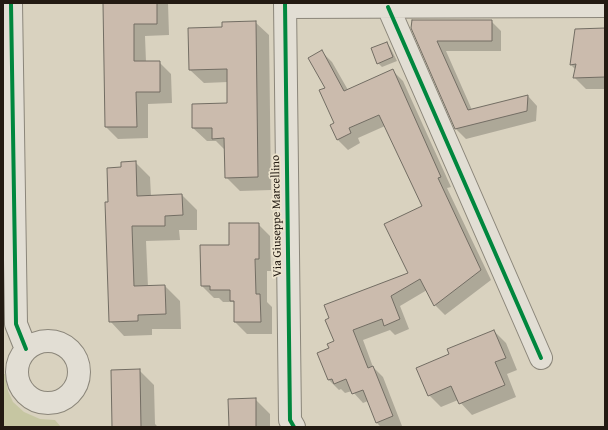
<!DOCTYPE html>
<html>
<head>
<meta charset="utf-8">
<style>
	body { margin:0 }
	#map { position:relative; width:608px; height:430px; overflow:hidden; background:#d9d2bf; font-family:"Gentium Book Plus",serif }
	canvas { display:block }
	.frame { position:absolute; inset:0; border:4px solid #231a12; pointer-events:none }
</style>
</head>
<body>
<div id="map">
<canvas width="608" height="430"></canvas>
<div class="frame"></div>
</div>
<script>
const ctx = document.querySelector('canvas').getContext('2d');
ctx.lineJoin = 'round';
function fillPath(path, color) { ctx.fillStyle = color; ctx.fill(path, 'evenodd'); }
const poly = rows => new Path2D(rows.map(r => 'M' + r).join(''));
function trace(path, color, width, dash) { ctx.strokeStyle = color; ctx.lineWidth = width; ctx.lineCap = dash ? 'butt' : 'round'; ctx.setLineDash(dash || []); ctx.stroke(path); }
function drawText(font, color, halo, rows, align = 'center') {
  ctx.font = font + ' "Gentium Book Plus",serif'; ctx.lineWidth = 3.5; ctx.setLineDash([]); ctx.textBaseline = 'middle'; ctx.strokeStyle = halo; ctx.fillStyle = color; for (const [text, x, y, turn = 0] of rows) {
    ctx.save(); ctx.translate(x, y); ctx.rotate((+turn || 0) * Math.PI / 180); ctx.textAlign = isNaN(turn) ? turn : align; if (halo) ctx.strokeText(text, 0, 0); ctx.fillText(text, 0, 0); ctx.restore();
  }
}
fillPath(poly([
	[3,374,5,374,8,391,13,402,24,412,40,419,55,420,61,427,3,427]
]), '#c6c6a2');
fillPath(poly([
	[104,3,168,3,169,35,145,36,146,62,159,62,171,74,172,103,148,104,148,138,118,139,106,127],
	[491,21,501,31,501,51,446,51,472,110,528,96,537,106,536,121,466,139,456,129,412,28],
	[255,22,269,35,271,190,240,191,226,177,225,150,216,141,207,141,193,128,228,104,228,82,204,83,190,70,223,28],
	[605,29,605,89,586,89,574,77,576,70,571,65,576,30],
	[386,43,390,47,397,61,382,67,378,63],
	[322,52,332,62,348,90,393,71,403,81,451,187,447,188,491,280,445,315,435,305,427,290,400,306,409,329,395,335,390,330,363,340,373,367,383,377,402,426,400,427,381,427,376,422,368,401,363,403,352,391,345,393,341,389,339,390,329,380,330,349,335,342,409,273,423,207,385,126,358,138,360,143,348,150,338,140,327,88],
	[135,162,150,177,151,196,182,195,197,210,197,230,179,230,180,240,146,241,148,287,165,286,180,301,181,329,152,329,152,335,124,336,110,321,109,203,122,168],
	[258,224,270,236,271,271,267,271,267,302,272,307,272,334,247,334,235,322,235,304,233,302,223,302,219,298,214,298,202,286,230,246],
	[494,331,506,343,517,370,507,374,516,397,472,415,458,400,441,407,429,395,450,355],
	[139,370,154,385,155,424,158,427,113,427],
	[255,399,270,414,270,427,230,427]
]), '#0003');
const building = poly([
	[103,3,157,3,157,24,134,24,134,61,160,61,160,92,136,92,137,127,105,127,103,3],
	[412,20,492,20,492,41,437,41,468,110,528,95,527,111,455,129,411,28,412,20],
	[256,21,258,177,225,178,224,138,212,139,212,128,192,128,192,104,227,103,227,69,189,70,188,28,222,27,222,22,256,21],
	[605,28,605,77,573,78,576,64,570,65,575,29,605,28],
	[387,42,393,57,377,64,371,48,387,42],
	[322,50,344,91,393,69,441,177,438,178,481,270,434,306,420,279,391,296,400,319,384,326,382,319,353,330,368,368,373,366,393,416,376,423,363,390,352,394,346,379,334,384,332,379,328,380,317,353,329,348,327,344,334,341,325,320,329,318,324,305,408,273,384,224,422,206,379,115,349,128,351,133,337,140,330,125,334,123,319,90,325,88,308,58,322,50],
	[136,161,137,196,182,194,183,215,165,216,165,226,132,226,134,286,165,285,166,314,138,315,138,321,109,322,105,202,108,202,107,168,121,167,121,162,136,161],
	[229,223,259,223,259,259,255,259,256,294,260,294,261,322,234,322,234,301,230,301,230,290,210,290,210,286,201,286,200,245,229,245,229,223],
	[494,330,506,358,495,362,505,385,459,404,451,386,428,396,416,368,449,354,447,349,494,330],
	[140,369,141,427,112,427,111,370,140,369],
	[256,398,256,427,229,427,228,399,256,398]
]);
fillPath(building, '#cbbbad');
trace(building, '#726d63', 1);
const minor = poly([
	[11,3,16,324,26,349],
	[285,3,290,420,294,427],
	[285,7,605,6],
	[388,7,541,358],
	'17 372a31 31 0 1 1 62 0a31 31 0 1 1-62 0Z'
]);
trace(minor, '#8b867a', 24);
trace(minor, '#e2ded4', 22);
trace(poly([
	[11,3,16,324,26,349],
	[285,3,290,420,294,427],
	[388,7,541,358]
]), '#00873e', 4);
drawText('12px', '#231a12', '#ede4ce', [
	["Via Giuseppe Marcellino",277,216,-91]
]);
</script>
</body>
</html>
